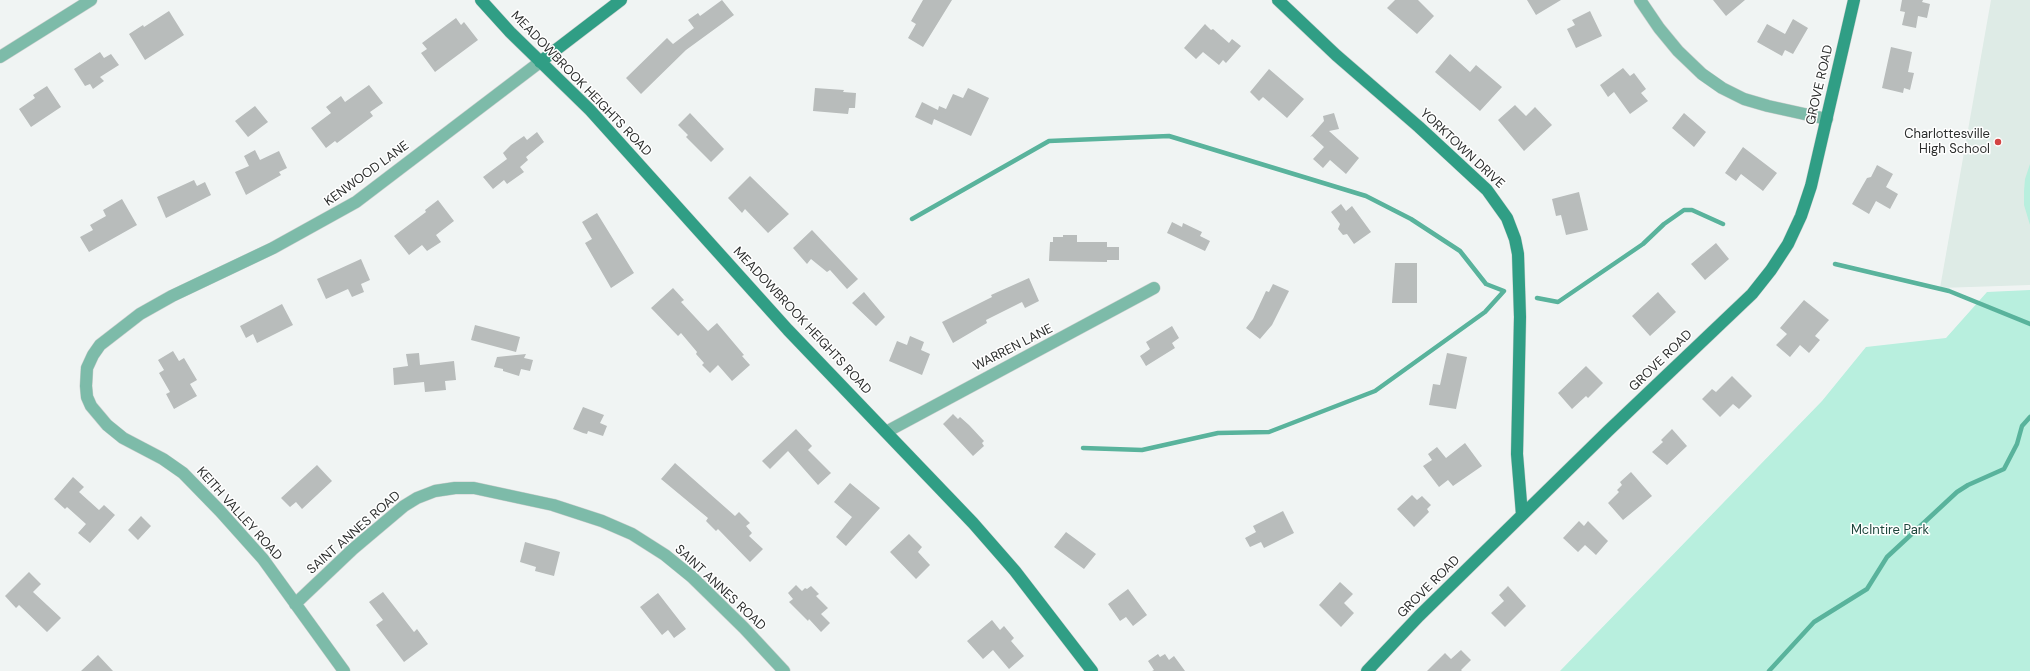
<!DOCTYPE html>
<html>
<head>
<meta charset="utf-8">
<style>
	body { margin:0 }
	canvas { display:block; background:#f0f4f3 }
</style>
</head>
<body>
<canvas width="2030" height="671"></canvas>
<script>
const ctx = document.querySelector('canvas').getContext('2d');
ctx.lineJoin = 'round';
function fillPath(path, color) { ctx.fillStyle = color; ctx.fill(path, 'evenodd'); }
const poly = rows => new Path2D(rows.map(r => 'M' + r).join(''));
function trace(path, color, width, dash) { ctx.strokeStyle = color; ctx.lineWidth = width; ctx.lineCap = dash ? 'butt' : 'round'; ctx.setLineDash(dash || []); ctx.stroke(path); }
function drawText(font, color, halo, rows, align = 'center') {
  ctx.font = font + ' "DM Sans",sans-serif'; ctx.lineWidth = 3; ctx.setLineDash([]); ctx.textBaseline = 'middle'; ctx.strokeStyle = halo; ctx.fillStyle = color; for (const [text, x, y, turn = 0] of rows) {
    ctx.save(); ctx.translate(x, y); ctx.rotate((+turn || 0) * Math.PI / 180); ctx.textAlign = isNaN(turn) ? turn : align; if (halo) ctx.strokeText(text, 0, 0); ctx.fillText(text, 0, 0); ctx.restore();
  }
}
fillPath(poly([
	[1991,0,2030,0,2030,285,1940,288]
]), '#deebe6');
fillPath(poly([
	[2030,164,2030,225,2024,205,2024,191,2025,179],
	[2030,290,2030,671,1560,671,1822,401,1866,347,1946,338,1987,292]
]), '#b8efde');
trace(poly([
	[912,219,1049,141,1169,136,1366,196,1411,219,1460,251,1486,284,1504,291,1485,312,1375,391,1269,432,1218,433,1142,450,1083,448],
	[1835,264,1949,291,2030,324],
	[1537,298,1558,302,1643,244,1664,224,1684,210,1692,210,1723,224],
	[1769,671,1814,622,1867,589,1887,557,1957,492,1968,485,2004,469,2017,444,2022,426,2030,417]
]), '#59b39c', 4.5);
fillPath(poly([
	[722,0,734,15,686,50,641,94,626,78,667,38,673,44,694,28,688,20,698,13,700,16],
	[923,0,952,0,923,47,908,38,916,24,911,21],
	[1395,0,1418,0,1434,16,1417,34,1387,8],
	[1527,0,1561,0,1536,15],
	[1713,0,1745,0,1726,16],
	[1902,0,1923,0,1922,2,1930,4,1927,18,1918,16,1916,28,1902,25,1905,12,1900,11],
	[169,11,184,35,145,60,129,34,143,25,144,27],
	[1590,11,1602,36,1576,48,1567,29,1575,25,1572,20],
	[456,18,461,25,464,22,478,40,435,72,421,53,427,49,422,43],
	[1793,19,1808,28,1793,54,1785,50,1782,56,1757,42,1767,24,1785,34],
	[1205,24,1211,30,1213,29,1229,43,1232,39,1241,46,1226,63,1223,60,1219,65,1203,52,1196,59,1184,48],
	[1891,47,1912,52,1908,72,1914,73,1910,90,1904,88,1903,93,1882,88],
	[100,52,104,58,111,54,119,65,100,77,104,81,93,89,90,84,85,86,74,69],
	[1450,54,1470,72,1476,65,1502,87,1480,111,1435,72],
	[1623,68,1630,76,1634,73,1646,89,1641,93,1648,101,1630,114,1614,92,1608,97,1600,85],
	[1269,69,1304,99,1287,118,1263,97,1259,101,1250,92],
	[369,85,383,103,370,112,373,116,337,143,335,141,326,148,311,128,331,113,326,107,341,96,345,102],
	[47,86,61,107,31,127,19,109,35,98,33,95],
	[815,88,844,90,843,92,856,93,855,108,849,108,848,114,813,111],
	[968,88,989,98,971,136,934,119,932,125,915,117,922,102,938,110,939,106,946,109,953,94,963,98],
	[1515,105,1526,116,1535,107,1552,125,1524,151,1498,120],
	[255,106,268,122,248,137,235,121],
	[690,113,724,149,711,162,686,137,688,135,678,125],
	[1334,113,1339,129,1329,131,1359,158,1346,174,1330,160,1323,168,1313,159,1324,147,1312,136,1310,137,1324,121,1323,116],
	[1684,113,1706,132,1694,147,1672,128],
	[537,132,544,142,526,157,528,160,520,167,524,172,507,184,504,180,493,189,483,177,507,159,503,153,511,145,524,136,527,140],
	[1743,147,1777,173,1763,191,1741,174,1736,181,1725,173],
	[255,150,260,160,279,151,287,168,279,172,281,175,246,195,235,172,249,166,244,156],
	[1877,165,1893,174,1886,187,1898,194,1890,209,1876,201,1869,214,1852,204,1867,178,1871,177],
	[750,176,789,214,768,233,745,209,742,213,728,198],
	[194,180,197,186,205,182,211,195,166,218,157,197],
	[1579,192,1588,230,1566,235,1561,215,1556,216,1552,199],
	[122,199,137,225,89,252,80,237,93,230,90,225,106,216,103,210],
	[438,200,454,221,436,235,441,242,427,251,422,245,409,255,394,236,426,212,425,210],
	[1341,204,1346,211,1352,206,1371,232,1354,244,1347,234,1343,235,1338,229,1340,224,1331,212],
	[597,213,634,273,611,288,585,243,592,239,582,222],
	[1172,222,1182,227,1183,223,1202,232,1200,236,1210,241,1205,251,1167,233],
	[812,230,858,279,847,289,830,270,827,272,811,259,807,264,793,248],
	[1063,235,1077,235,1077,242,1107,242,1107,247,1119,247,1119,260,1107,260,1107,262,1049,261,1050,242,1053,242,1053,237,1063,237],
	[1716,243,1729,259,1705,280,1691,264],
	[361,259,370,280,361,284,364,292,352,297,348,289,326,299,317,279],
	[1395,263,1417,263,1417,303,1392,303],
	[1029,278,1039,301,1025,308,1022,302,986,320,987,323,953,343,942,322,992,297,991,295],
	[1273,284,1289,291,1272,325,1260,339,1246,328,1253,319,1266,291,1269,292],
	[673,288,684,300,681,302,708,331,717,323,744,355,742,356,750,365,732,381,718,365,710,373,702,365,704,363,696,354,697,352,681,333,678,336,651,308],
	[864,292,885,317,876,326,852,303],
	[1658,292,1676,312,1650,336,1632,316],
	[1804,300,1829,320,1815,336,1820,340,1809,353,1800,345,1790,357,1776,345,1787,334,1780,328],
	[282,304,293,325,257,343,253,334,246,338,240,326],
	[475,325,520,337,516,352,471,340],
	[1172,326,1179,338,1172,343,1175,348,1146,366,1140,356,1150,349,1146,342],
	[910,336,924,342,921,350,930,354,922,375,889,361,897,341,907,345],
	[173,351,179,361,184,358,197,380,190,384,197,396,174,409,166,394,170,392,159,373,164,370,158,360],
	[419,353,420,365,454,361,456,380,445,381,446,390,425,392,424,382,394,385,393,368,408,366,406,354],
	[1447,353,1467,357,1456,409,1429,405,1433,384,1440,385],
	[526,354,524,358,533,360,530,371,521,369,519,376,503,371,503,369,494,367,497,357],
	[1586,366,1603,383,1588,398,1586,396,1572,409,1558,393],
	[1732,376,1752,396,1739,409,1733,404,1720,417,1702,399,1712,389,1716,392],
	[583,407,604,415,600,423,607,426,603,436,588,431,587,434,583,433,573,429],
	[953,414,958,419,960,417,969,425,984,441,982,443,984,446,973,456,943,424],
	[796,429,812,446,808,450,831,473,818,485,788,451,770,469,762,461],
	[1672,429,1687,446,1667,465,1652,452,1663,442,1661,440],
	[1465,443,1482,466,1453,486,1448,480,1439,487,1423,466,1432,460,1428,454,1437,447,1446,458],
	[675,463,735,516,739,512,750,523,746,526,752,533,749,536,763,549,750,562,718,529,716,531,706,521,708,518,661,479],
	[317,465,332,481,302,509,296,502,290,507,281,498],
	[1631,472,1652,496,1623,520,1608,503,1619,492,1617,490,1622,485,1620,482],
	[73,477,84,487,79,492,99,510,104,505,115,515,90,543,78,533,86,524,67,507,65,509,54,499],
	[850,483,880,508,846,546,836,537,852,517,834,502],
	[1412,495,1417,500,1422,496,1431,505,1427,509,1429,512,1414,527,1397,509],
	[1283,511,1294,533,1264,548,1261,542,1250,547,1245,538,1256,532,1253,526],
	[141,516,151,526,138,540,128,530],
	[1579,521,1584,526,1588,521,1608,541,1596,555,1585,545,1578,552,1563,538],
	[1066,532,1096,554,1084,569,1054,547],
	[909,534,922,547,918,552,930,565,916,579,890,552],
	[525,542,560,552,554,576,535,571,536,567,520,562],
	[29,572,41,584,33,592,61,618,47,632,19,605,16,608,5,596],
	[1340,582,1353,594,1344,603,1354,613,1341,627,1319,605],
	[796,585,802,591,805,588,807,589,811,586,819,594,816,596,828,608,821,614,830,623,821,632,809,619,808,621,789,602,793,599,788,593],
	[1508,586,1526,606,1505,627,1491,613,1504,601,1499,595],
	[1128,589,1147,615,1133,626,1126,617,1120,621,1108,604],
	[383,592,414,632,417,629,428,644,404,662,376,625,383,620,369,602],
	[658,593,686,629,674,638,668,630,662,635,640,607],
	[992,620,1000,630,1004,626,1014,638,1011,641,1024,656,1009,669,993,650,983,659,967,641],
	[1461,650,1471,660,1461,670,1462,671,1427,671,1445,653,1451,659],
	[1158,654,1160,657,1165,654,1169,660,1174,656,1185,671,1152,671,1154,670,1148,661],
	[98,655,113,671,81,671]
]), '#b8bcbb');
const street = poly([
	[1640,0,1659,28,1678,51,1702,74,1722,88,1744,99,1768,106,1827,119],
	[0,57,91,0],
	[886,432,1154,288],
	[295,604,353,549,404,506,417,498,435,491,455,488,474,488,553,505,602,521,632,534,665,555,692,577,744,628,784,671],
	[344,671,263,559,220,511,183,473,163,459,123,438,107,425,91,406,87,397,86,386,87,368,93,355,100,345,140,314,172,296,273,248,356,202,540,62]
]);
const secondary = poly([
	[481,0,510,32,590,110,788,330,973,523,1015,571,1092,671],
	[1278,0,1336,55,1419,127,1487,190,1507,218,1515,239,1518,254,1520,317,1517,454,1522,515],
	[540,62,621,0],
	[1367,671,1419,616,1608,431,1752,294,1771,270,1788,244,1801,216,1811,186,1854,0]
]);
trace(street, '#cdd0cf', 13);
trace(secondary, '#cdd0cf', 13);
trace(street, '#7dbba9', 12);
trace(secondary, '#309e85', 12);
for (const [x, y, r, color] of [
	[1998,142,4,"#d34443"]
]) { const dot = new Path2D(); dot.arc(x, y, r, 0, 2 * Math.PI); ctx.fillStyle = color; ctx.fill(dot); trace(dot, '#fff', 1.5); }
drawText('13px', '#2c2e2d', '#fff', [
	["MEADOWBROOK HEIGHTS ROAD",581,84,46],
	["GROVE ROAD",1820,85,-77],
	["YORKTOWN DRIVE",1462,149,43],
	["KENWOOD LANE",367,174,-36],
	["MEADOWBROOK HEIGHTS ROAD",802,321,47],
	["WARREN LANE",1013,348,-27],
	["GROVE ROAD",1661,361,-44],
	["KEITH VALLEY ROAD",239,514,48],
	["SAINT ANNES ROAD",354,533,-41],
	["GROVE ROAD",1429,587,-45],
	["SAINT ANNES ROAD",720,588,43]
]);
drawText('13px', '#2c2e2d', '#fff', [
	["Charlottesville",1990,135],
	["High School",1990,150]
], 'right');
drawText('13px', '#1d463c', '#fff', [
	["McIntire Park",1890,531]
]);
</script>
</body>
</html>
